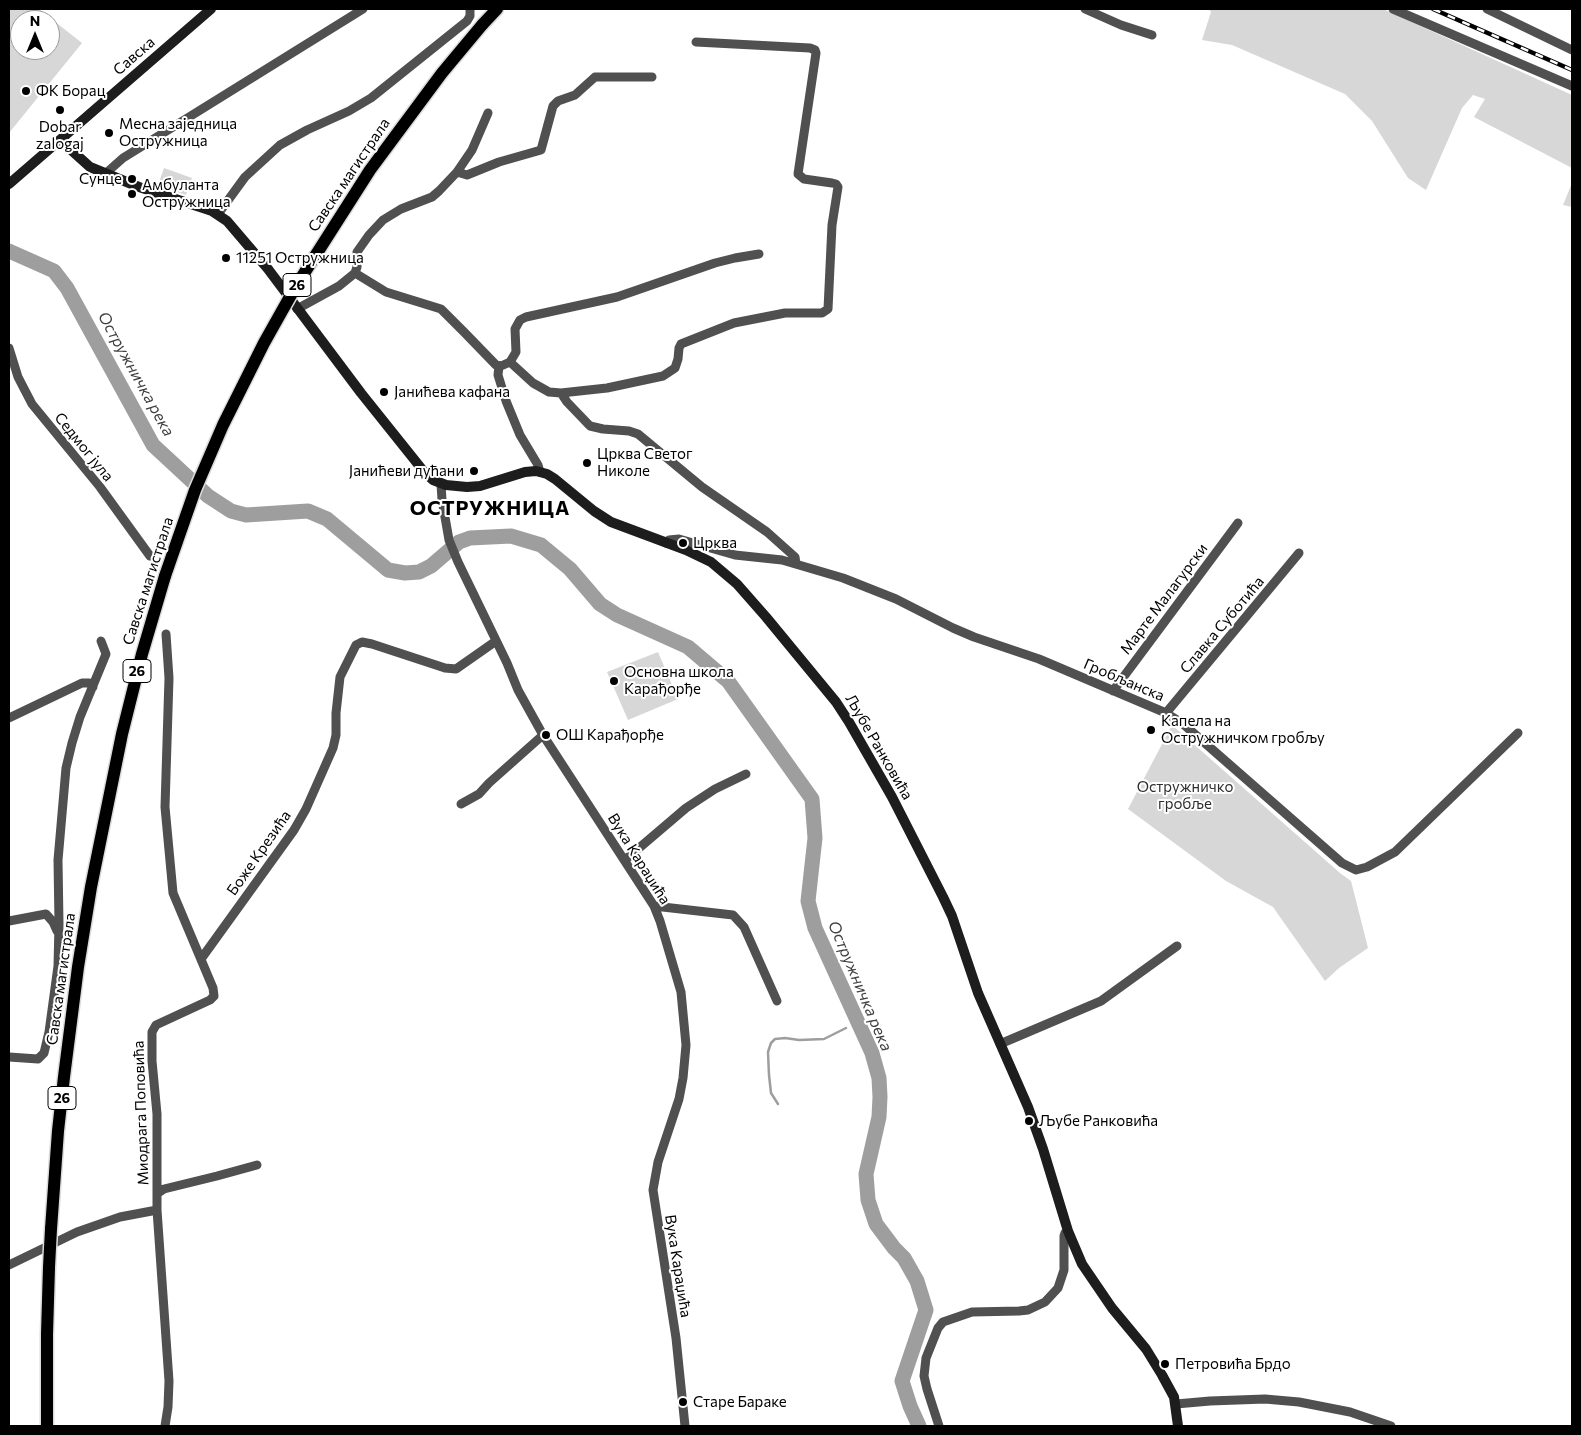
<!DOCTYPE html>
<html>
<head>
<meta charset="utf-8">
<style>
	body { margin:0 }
	#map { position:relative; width:1581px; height:1435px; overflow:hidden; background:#fff; font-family:Commissioner,sans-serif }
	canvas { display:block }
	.frame { position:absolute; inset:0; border:10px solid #000; pointer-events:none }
	.north { position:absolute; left:10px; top:10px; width:50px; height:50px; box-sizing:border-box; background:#fff; border:1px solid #999; border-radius:50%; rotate:0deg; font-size:14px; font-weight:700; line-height:20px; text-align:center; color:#000 }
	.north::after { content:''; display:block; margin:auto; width:18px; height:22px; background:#000; clip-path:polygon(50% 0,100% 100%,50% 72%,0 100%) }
</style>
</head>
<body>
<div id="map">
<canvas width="1581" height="1435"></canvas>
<div class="frame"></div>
<div class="north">N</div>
</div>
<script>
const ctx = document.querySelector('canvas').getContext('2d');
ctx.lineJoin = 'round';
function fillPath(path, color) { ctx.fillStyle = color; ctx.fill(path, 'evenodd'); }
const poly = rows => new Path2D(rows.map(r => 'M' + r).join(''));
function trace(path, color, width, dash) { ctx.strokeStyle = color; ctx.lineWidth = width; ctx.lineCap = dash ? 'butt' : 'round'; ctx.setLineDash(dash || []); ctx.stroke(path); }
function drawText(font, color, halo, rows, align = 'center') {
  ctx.font = font + ' Commissioner,sans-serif'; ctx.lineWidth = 4; ctx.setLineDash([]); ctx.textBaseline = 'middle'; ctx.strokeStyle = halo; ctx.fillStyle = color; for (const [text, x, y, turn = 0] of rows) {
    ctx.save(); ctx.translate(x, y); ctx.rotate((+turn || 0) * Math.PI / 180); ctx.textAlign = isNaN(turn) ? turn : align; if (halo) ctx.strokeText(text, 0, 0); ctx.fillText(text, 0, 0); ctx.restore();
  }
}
fillPath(poly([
	[9,9,39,9,82,43,9,133],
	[20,20,50,20,50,50,20,50],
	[1209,9,1383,9,1572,95,1572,168,1474,117,1485,99,1473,95,1462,108,1426,190,1408,178,1372,121,1345,94,1232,45,1202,40,1211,12],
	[164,168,192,178,186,195,158,185],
	[1572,183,1572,207,1563,205],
	[658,652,678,699,628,720,607,672],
	[1172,725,1340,873,1351,881,1368,948,1339,968,1325,981,1273,907,1226,881,1128,809]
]), '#d7d7d7');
trace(poly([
	[778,1104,771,1093,769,1075,768,1052,771,1043,775,1039,785,1038,799,1040,824,1039,846,1028]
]), '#9e9e9e', 2.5);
trace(poly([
	[9,251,54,271,67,288,153,445,208,496,231,511,246,515,308,511,327,519,388,570,405,573,419,572,431,566,459,542,470,538,511,536,541,545,570,569,600,604,617,615,688,647,728,681,812,799,815,838,808,901,815,928,872,1053,879,1078,880,1097,879,1117,866,1174,868,1200,876,1224,894,1248,904,1258,917,1281,926,1310,902,1381,910,1406,919,1426]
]), '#9e9e9e', 15);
const primary = poly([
	[482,25,497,9],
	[51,1229,58,1131,64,1077,78,967,91,887,122,734,142,654,165,576],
	[47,1426,47,1334,49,1267]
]);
trace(primary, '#dbdbdb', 15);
trace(poly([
	[1085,9,1121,25,1152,35],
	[1393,9,1572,86],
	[1487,9,1572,50],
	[457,172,467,175,499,162,541,150,553,106,558,101,575,95,595,77,652,77],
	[105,174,123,158,363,9],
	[218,214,245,177,280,145,307,130,349,111,371,98,467,21,470,16,470,9],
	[355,273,386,292,441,309,464,332,496,365,501,366,510,362],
	[297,309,339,286,355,273,357,267,357,252,369,235,383,220,401,209,432,197,439,191,457,172,472,150,488,113],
	[9,348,18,377,32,404,100,487,150,556],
	[510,362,533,383,549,392,561,393,607,388,663,376,675,368,678,359,679,348,681,344,734,323,785,313,822,313,828,309,832,225,838,187,836,184,832,183,804,179,798,174,816,53,815,50,810,48,696,42],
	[510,362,516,352,515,329,520,320,526,317,617,297,715,263,735,258,759,254],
	[499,366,498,375,506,401,520,435,538,465,540,472],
	[561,393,567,402,590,426,603,429,629,431,638,434,702,487,767,532,795,557,796,564],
	[441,484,442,500,449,540,458,562,507,663,518,690,543,735,654,906,660,921,681,992,686,1045,683,1078,679,1099,658,1162,653,1190,676,1338,685,1426],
	[666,543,669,540,679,539,735,555,782,560,843,578,896,599,953,628,974,637,1039,659,1166,713,1182,723,1342,863,1356,870,1367,867,1395,852,1518,733],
	[1113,691,1238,523],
	[1166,713,1299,553],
	[9,718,82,683,89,683,93,687],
	[461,804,479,794,489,783,543,735],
	[625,860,686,808,715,789,746,774],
	[654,906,733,915,744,927,777,1001],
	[9,921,46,914,53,922,57,931],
	[201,959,294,830,306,809,333,748,336,735,336,713,340,677,356,645,362,642,372,644,445,668,456,669,496,641],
	[1000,1044,1101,1001,1177,946],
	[9,1057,38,1059,44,1053,49,1032,58,966,59,924,58,860,66,768,72,743,80,717,106,654,101,641],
	[158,1193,164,1189,217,1176,257,1165],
	[9,1265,77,1232,120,1217,157,1210],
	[1176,1404,1210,1401,1265,1399,1299,1402,1350,1412,1391,1426],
	[165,1426,168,1407,169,1381,157,1210,157,1114,152,1061,152,1032,156,1025,210,1000,214,996,213,988,173,893,165,807,169,678,166,634],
	[939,1426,927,1389,924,1376,926,1358,938,1328,943,1322,972,1312,1019,1311,1028,1310,1045,1302,1058,1288,1064,1270,1064,1236,1065,1233,1068,1231]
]), '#505050', 9);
trace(poly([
	[60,140,90,167,139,187,212,211,227,221,268,269,361,393,425,473,433,480,446,485,467,487,480,486,525,472,536,471,547,474,555,479,594,511,611,522,686,550,711,562,737,584,766,617,836,702,849,722,892,797,943,897,952,916,978,993,1028,1107,1043,1149,1068,1231,1082,1264,1112,1308,1146,1349,1162,1375,1174,1397,1178,1426],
	[9,184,211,9]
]), '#1d1d1d', 10);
trace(primary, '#000', 12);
const rail = poly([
	[1433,9,1572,70]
]);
trace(rail, '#000', 4.5);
trace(rail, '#fff', 2.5, [8]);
const primaryBridge = poly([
	[165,576,195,490,223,425,264,343,296,286,370,170,442,73,482,25],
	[49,1267,51,1229]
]);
trace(primaryBridge, '#dbdbdb', 15, []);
trace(primaryBridge, '#000', 12);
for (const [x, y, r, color] of [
	[26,91,5,"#000"],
	[60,110,5,"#000"],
	[109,133,5,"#000"],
	[132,179,5,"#000"],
	[132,194,5,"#000"],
	[226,258,5,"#000"],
	[384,392,5,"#000"],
	[587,463,5,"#000"],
	[474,471,5,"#000"],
	[683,543,5,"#000"],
	[614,681,5,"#000"],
	[1151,730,5,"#000"],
	[546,735,5,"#000"],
	[1029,1121,5,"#000"],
	[1165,1364,5,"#000"],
	[683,1402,5,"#000"]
]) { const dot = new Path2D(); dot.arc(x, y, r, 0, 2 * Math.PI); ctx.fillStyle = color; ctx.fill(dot); trace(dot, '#fff', 2); }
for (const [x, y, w] of [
	[297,285,28],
	[137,671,28],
	[62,1098,28]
]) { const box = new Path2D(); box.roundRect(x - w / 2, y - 11.5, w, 23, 4); ctx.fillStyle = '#fff'; ctx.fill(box); trace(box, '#000', 1); }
drawText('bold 14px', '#000', null, [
	["26",297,285],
	["26",137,671],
	["26",62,1098]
]);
drawText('15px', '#000', '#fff', [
	["Савска",134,56,-41],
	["Савска магистрала",349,175,-56],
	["Седмог јула",84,447,51],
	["Савска магистрала",148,581,-72],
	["Марте Малагурски",1164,599,-53],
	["Славка Суботића",1222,625,-50],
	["Гробљанска",1124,680,23],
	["Љубе Ранковића",879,747,60],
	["Боже Крезића",259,853,-55],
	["Вука Караџића",639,859,58],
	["Савска магистрала",61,979,-82],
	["Миодрага Поповића",141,1113,-92],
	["Вука Караџића",678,1266,81]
]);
drawText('15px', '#000', '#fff', [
	["ФК Борац",36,91],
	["Месна заједница",119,124],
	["Остружница",119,141],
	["Dobar",60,127,"center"],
	["zalogaj",60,144,"center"],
	["Сунце",122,179,"right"],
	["Амбуланта",142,185],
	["Остружница",142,202],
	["11251 Остружница",236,258],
	["Јанићева кафана",394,392],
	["Црква Светог",597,454],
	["Николе",597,471],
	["Јанићеви дућани",464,471,"right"],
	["Црква",693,543],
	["Основна школа",624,672],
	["Карађорђе",624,689],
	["Капела на",1161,721],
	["Остружничком гробљу",1161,738],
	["ОШ Карађорђе",556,735],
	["Љубе Ранковића",1039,1121],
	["Петровића Брдо",1175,1364],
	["Старе Бараке",693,1402]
], 'left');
drawText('15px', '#2e2e2e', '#fff', [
	["Остружничко",1185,787],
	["гробље",1185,804]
]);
drawText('italic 16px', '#3f3f3f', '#fff', [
	["Остружничка река",136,374,61],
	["Остружничка река",860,986,67]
]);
ctx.letterSpacing = '1px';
drawText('bold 20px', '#000', '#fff', [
	["ОСТРУЖНИЦА",490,508]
]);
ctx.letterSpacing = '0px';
</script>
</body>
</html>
